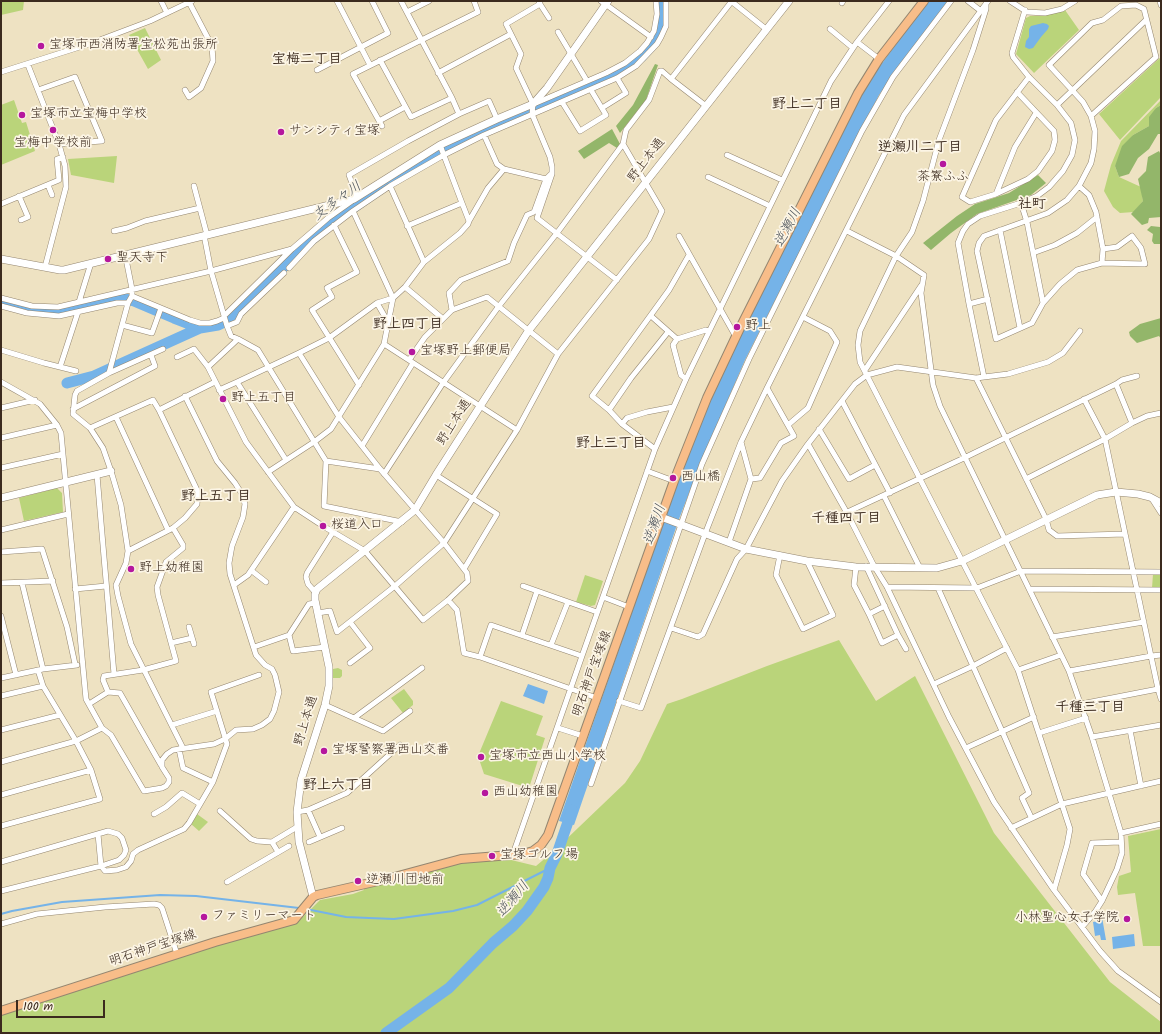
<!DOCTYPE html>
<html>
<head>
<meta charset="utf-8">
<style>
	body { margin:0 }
	#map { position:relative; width:1162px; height:1034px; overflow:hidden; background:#eee2c2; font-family:Kalam,sans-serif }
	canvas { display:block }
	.frame { position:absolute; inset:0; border:2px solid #3b2a1e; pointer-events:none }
	.scale { position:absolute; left:16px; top:1000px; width:89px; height:18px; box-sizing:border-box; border:2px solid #3b2a1e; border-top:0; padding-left:5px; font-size:12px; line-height:14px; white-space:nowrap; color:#3b2a1e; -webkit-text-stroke:3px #fcf5e5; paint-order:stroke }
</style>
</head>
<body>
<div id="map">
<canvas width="1162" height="1034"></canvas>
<div class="frame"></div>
<div class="scale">100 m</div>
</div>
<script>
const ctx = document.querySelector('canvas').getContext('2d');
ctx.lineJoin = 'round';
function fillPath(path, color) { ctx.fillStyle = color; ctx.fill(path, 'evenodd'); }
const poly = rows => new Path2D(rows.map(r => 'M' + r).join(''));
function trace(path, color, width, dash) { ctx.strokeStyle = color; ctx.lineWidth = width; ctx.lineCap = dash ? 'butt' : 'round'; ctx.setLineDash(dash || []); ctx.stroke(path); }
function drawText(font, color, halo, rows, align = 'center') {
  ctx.font = font + ' Kalam,"Klee One",sans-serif'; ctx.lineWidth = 3.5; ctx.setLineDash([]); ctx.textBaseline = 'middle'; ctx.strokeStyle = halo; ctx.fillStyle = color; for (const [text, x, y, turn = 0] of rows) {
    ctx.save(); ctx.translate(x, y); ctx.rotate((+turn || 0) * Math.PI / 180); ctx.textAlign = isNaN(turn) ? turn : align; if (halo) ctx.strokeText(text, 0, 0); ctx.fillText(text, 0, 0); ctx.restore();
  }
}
fillPath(poly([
	[1,1,24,1,23,10,1,15],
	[1065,10,1079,30,1034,73,1016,54,1026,18,1030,16,1043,16],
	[145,28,161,60,148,69,129,35],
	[1161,57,1161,97,1120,140,1099,114],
	[14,100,22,123,26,122,35,151,1,165,1,105],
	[1161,100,1161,105,1156,108,1149,126,1133,135,1115,166,1119,177,1141,187,1143,201,1134,212,1120,213,1113,207,1104,191,1111,165,1121,141],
	[117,156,114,183,71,175,68,159],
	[57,488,62,493,63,512,24,521,19,498],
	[1153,574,1161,574,1161,588,1152,588],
	[585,575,603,581,595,605,591,606,576,602],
	[839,640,876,701,915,676,994,833,1110,982,1161,1022,1161,1033,1,1033,1,1014,225,942,298,922,320,900,353,894,364,890,363,888,449,865,503,858,536,866,555,850,625,783,640,761,667,704,682,699,767,666],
	[338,668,342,670,342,676,340,678,333,678,333,669],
	[404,689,413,701,413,705,403,713,391,698],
	[501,701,543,716,536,735,545,738,529,788,484,774,478,756],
	[197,814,208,822,199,831,191,824],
	[1161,829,1161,946,1143,946,1135,893,1118,895,1117,887,1119,876,1131,872,1128,836]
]), '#bad47a');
fillPath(poly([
	[655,64,658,65,646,100,620,133,616,126,633,105],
	[1161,105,1161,134,1158,134,1149,149,1138,158,1129,174,1119,177,1115,166,1122,146,1133,135,1149,126,1149,117,1156,108],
	[612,129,620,144,617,148,609,143,584,159,578,151],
	[1159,151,1161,155,1161,217,1149,218,1148,223,1142,225,1131,214,1143,201,1138,179,1146,171,1148,157],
	[1038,175,1046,183,1031,195,977,214,951,233,931,250,923,243,957,216,975,204,1009,193],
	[1151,226,1160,227,1161,226,1160,244,1154,244,1152,241,1153,234,1147,230],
	[1161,318,1161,339,1159,336,1137,343,1130,336,1129,332,1140,324]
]), '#93b66a');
fillPath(poly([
	[928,1,948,1,899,67,879,95,745,360,701,462,679,519,574,825,559,821,666,514,706,407,738,340,866,85],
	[1043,23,1047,24,1049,26,1048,29,1041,37,1033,48,1029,49,1025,47,1026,41,1029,37,1029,29,1031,26],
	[528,684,548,691,544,704,523,696],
	[1102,917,1106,940,1101,940,1100,935,1095,936,1093,922,1098,921,1098,918],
	[1134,934,1135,946,1113,949,1112,937]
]), '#75b3e8');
trace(poly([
	[306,909,346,917,369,918,394,919,453,911,477,905,550,868],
	[1,914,12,911,62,902,160,895,196,896,299,908]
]), '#75b3e8', 2);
trace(poly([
	[1,302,23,309,55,312,122,298,134,301,174,318,200,328,218,325,234,317,305,245,337,219,396,178,449,147,595,83,628,67,641,57,651,46,659,31,661,12,661,1],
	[67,383,94,376,200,328],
	[386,1033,449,988,493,943,513,926,527,911,544,887,548,878,550,868,557,854,572,810]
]), '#75b3e8', 11);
const minor = poly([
	[161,1,167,13],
	[337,1,370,65],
	[401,1,452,98,459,114],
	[539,1,540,4,506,24,521,54,516,68,533,104,532,114,550,157,552,167,552,174,537,218,617,280],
	[601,1,651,37],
	[731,1,766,29],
	[968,1,981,11],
	[1010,1,1027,12,1045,13,1062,9,1075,1],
	[1160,1,1161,5],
	[842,3,843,1],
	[540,4,549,18],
	[986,4,986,9,973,50,939,140,923,201,912,232,896,256,860,331,858,345,860,362,1018,670,1070,829,1067,845,1054,890],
	[407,12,429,1],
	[830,29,853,48],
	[558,32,587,81],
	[857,42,879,59],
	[380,60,411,117,452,98],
	[28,65,59,144,65,166,66,187,45,267],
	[317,70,388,33,372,1],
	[1,72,89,44,150,21,192,1],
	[438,73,511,34],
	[671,79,706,106],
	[38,90,75,77,102,141,59,144],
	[185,90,189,97,201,88,213,61,212,46,189,2],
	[1017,92,1054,131,1055,140,1052,151,1038,171,1028,179,996,194,970,202,962,197,996,120,1029,77],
	[562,102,580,131,606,115,591,90],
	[536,103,606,73,625,63,640,51,647,43,654,31,657,14,656,1],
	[1057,105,1146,20],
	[602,108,626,93,617,78],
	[1091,116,1156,57,1144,9,1136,5,1121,6,1103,20,1092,23,1049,65,1083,102,1091,116,1095,131,1094,149,1091,163,1079,186,1067,200,1048,213,984,236,979,243,977,251,996,339,1032,323,1043,303,1060,284,1077,270,1102,263,1145,264,1141,248,1132,236,1117,247,1103,249],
	[379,121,405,107],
	[382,126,353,74,478,12,474,1],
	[484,135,497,164,504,169,546,179],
	[727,155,782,180],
	[708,177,770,206],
	[48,185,52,195],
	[194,186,207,235],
	[390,186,424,262],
	[1079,186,1089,195,1096,212,1103,249,1102,263],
	[996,194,1015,147,1036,113],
	[19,196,28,217,21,220],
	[357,197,349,175,408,141,459,114,489,101,497,119],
	[1021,203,1027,222,1043,303],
	[1,204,59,180,57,159,63,157],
	[469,221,488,188,504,169],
	[334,225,357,272,327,288,332,297,312,310,359,385],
	[407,226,462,203],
	[1000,230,1020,328],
	[114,231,127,228,145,221,200,208],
	[847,231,896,256,924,275,921,293,933,385,940,406,1069,671,1092,737,1121,833,1122,853,1117,869,1102,901,1095,912,1082,927],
	[204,235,211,271,227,326,231,336,238,339,208,367,246,442,294,507,323,526,365,551,423,620,448,600],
	[679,236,736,337],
	[1033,253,1055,245,1077,233,1097,217],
	[289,268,314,241,353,211,390,186,444,155,484,135,617,78,636,66,657,44,661,37,666,26,666,1],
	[405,287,442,318],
	[132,296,190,320,200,323,210,323,217,321,224,318],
	[1,298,32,306,58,307,211,271,292,249],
	[79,302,91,263],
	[377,303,388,322],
	[969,304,988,299],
	[1,306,27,313,59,316,117,303,128,303],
	[452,310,449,293,461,280,508,261,514,243,527,215,534,212,546,179,551,174],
	[224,316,292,249,328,218,352,201],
	[651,316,677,339],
	[122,325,152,333,161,308],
	[227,326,237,322,241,314,284,273],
	[238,339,258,350,326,461,380,469],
	[384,344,517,430],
	[163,349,109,373,77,391,75,395,73,414,90,428,103,448,111,471,121,505,128,551,126,563,116,585,118,596,131,644,183,748],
	[1,350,44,363,76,371],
	[299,353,339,417,380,469,444,543,467,573,468,581,448,600,457,610,464,653,480,657,597,698],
	[177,357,194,349,208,367],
	[409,360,425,337,452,310,487,297,558,354],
	[60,367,78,312],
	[865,370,921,286],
	[109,373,128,303,132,296,132,289,125,254],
	[984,377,969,304,958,243,963,231,968,224,980,216,1021,203,1037,196,1049,187,1063,171,1072,155,1075,140,1071,123,1057,105,1029,77,1013,57,1012,53,1025,10],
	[976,378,1046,519,1049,530,1057,536,1125,534],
	[686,379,681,375,673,345,677,339,706,330,709,331],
	[1,382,40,404,57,425,61,433,86,699,102,728,111,735,144,791,162,788,166,786,169,782,169,778,162,767,162,760,167,754,173,750,214,744,225,739,236,730,253,729,262,725,270,719,274,711,279,692,275,675,272,669,265,665,256,655,230,574,229,563,232,546,243,517,245,504,242,494,235,483,217,461,185,396],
	[1116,384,1132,423],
	[219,390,237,382],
	[1084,399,1105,439,1158,689,1161,699],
	[842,401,890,493],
	[1,408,35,400],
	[73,409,155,366,151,355],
	[609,410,631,378,668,332],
	[116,417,168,530],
	[622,424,627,418,647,412,673,407],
	[788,425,808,408,837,342,830,331,803,317],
	[90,428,153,400,159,410],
	[819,429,849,479,875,465],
	[1,438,57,425],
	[741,442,751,479],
	[808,444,847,513,874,566,887,587,949,717,994,802,1054,890,1100,951,1118,971,1161,1002],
	[362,446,413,363],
	[655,449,622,424,609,410,592,396,669,290,689,255],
	[286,460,237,382,299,353,329,338,377,303,393,298,353,211],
	[326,461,324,506,402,522],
	[1,468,63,454],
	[647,471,674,481],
	[268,472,314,442,331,429,384,344,393,298,405,287,424,262,460,233,468,224,469,221,462,203,440,145],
	[384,474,443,383,499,306,557,233,623,144,626,130,649,100,660,71,662,71,671,79,732,1],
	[97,475,114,674],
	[436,475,497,514,464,569],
	[1026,479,1105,439,1132,423,1147,416,1161,413],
	[884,496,920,568],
	[1152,499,1161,513],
	[841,515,964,458,1116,384,1122,380,1137,376],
	[1,530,68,514],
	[729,542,751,479,760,478,781,443,794,436,767,388],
	[128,551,173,528,185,518,197,504,198,492,159,410,215,382],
	[1,552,42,549,67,627,75,664],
	[780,555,776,575,803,629,833,615,807,561],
	[866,566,898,635,882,643,869,614],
	[856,567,854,585,869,614,885,606],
	[252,571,266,582],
	[1,583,53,581],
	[22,583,43,669],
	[234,585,248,575,294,507],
	[523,586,597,612],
	[887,587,977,588,1021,571,1161,572],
	[938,588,1002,731,1029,793,1022,798,1031,817],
	[75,589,106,586],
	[1030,589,1161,590],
	[315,592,308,584,306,577,307,573,333,532],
	[603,597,629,607],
	[318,613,330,611,337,632,395,586,444,543,517,430,558,354,649,239,662,211,623,144],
	[1,616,16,675],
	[350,622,370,648,350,663],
	[189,627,194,644],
	[671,628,698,637,703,634,737,559,746,549,782,481,808,444,855,384,867,375,897,367,976,378,1008,374,1048,362,1063,353,1080,331],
	[289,635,293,651,325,647],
	[522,635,537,591],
	[898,635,906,649],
	[1052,637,1144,622],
	[171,643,192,638],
	[551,645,568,602],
	[254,647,289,635,309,604,315,603],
	[480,657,491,625,582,656],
	[1018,670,1061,655],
	[1069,671,1151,656,1161,655],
	[1,678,43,669,77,665],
	[934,684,973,666,1007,648],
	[108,692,103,680,104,676,143,670,176,661,158,595,157,587,166,562,183,548,183,545,173,528],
	[1,696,43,686],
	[619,701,641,708,705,534,741,442,767,388,904,115,988,1],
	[89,704,108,692,120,693,161,765],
	[1081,704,1158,689],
	[325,705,383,731,410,711],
	[354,718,422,668],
	[172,725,217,711],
	[558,728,583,736],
	[1,730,60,715],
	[1130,730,1141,786],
	[1039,733,1086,718],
	[1092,737,1161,725],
	[966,748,1034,717],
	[179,749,183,768,213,782],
	[1,762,76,741,102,728],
	[591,784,702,464,749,359,862,131,893,77,951,1],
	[1,795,91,770],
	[308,810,320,837],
	[220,811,251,839,257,841,272,842,297,827],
	[297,812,308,810,347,793,400,745],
	[154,814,166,807,182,793,200,804],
	[1,826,100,799,91,770,76,741,43,686,38,670],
	[1011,828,1062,804,1161,781],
	[1121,833,1161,824],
	[98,834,101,866,105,871,117,870,126,867,131,861,133,854,138,850,184,829,189,823,213,782,227,744,211,692,259,675],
	[272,842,278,852],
	[309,842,342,828],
	[513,854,582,656,655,449,686,379,831,81,857,42,889,1],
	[1,862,108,831,118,834,122,838,126,850,124,855,119,860,101,866,1,891],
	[227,882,289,846],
	[1102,901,1083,874,1092,843,1121,842],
	[1,924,37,914,105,907,154,904,159,905,162,908,177,954]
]);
const tertiary = poly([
	[1,259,60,270,64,270,354,199,440,145,497,119,533,104,547,88,608,1],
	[1,498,111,471],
	[661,517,746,549,807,561,856,567,937,568,962,561,1097,495,1116,492,1138,494,1150,497,1161,503],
	[313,897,299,842,297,812,301,780,325,705,329,686,329,667,315,600,315,594,317,589,415,510,436,475,529,330,789,1]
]);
const primary = poly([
	[1,1011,215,942,294,920,313,897,317,895,387,879,461,859,523,854,533,851,541,845,548,835,674,481,707,398,740,328,858,93,879,59,924,1]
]);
trace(minor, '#948670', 6);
trace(tertiary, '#948670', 8);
trace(primary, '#948670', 10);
trace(minor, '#fff', 5);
trace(tertiary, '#fff', 7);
trace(primary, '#f8bd89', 8);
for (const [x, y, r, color] of [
	[41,46,4,"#b5179e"],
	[22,115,4,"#b5179e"],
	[53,130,4,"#b5179e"],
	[281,132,4,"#b5179e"],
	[943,164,4,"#b5179e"],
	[108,259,4,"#b5179e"],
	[737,327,4,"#b5179e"],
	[412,352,4,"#b5179e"],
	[223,399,4,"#b5179e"],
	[673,478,4,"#b5179e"],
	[323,526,4,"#b5179e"],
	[131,569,4,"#b5179e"],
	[324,751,4,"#b5179e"],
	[481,757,4,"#b5179e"],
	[485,793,4,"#b5179e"],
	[492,856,4,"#b5179e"],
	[358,881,4,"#b5179e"],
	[204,917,4,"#b5179e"],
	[1127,919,4,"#b5179e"]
]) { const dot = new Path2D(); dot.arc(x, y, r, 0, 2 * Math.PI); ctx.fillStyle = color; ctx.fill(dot); trace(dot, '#fcf5e5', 1.5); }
drawText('13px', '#3b2a1e', '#fcf5e5', [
	["宝塚市西消防署宝松苑出張所",49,46],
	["宝塚市立宝梅中学校",30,115],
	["サンシティ宝塚",289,132],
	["宝梅中学校前",53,144,"center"],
	["茶寮ふふ",943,178,"center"],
	["聖天寺下",116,259],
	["野上",745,327],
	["宝塚野上郵便局",420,352],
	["野上五丁目",231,399],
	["西山橋",681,478],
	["桜道入口",331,526],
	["野上幼稚園",139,569],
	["宝塚警察署西山交番",332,751],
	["宝塚市立西山小学校",489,757],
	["西山幼稚園",493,793],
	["宝塚ゴルフ場",500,856],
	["逆瀬川団地前",366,881],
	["ファミリーマート",212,917],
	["小林聖心女子学院",1119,919,"right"]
], 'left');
drawText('13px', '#3b2a1e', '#fcf5e5', [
	["野上本通",647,161,-52],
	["野上本通",455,423,-57],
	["明石神戸宝塚線",593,674,-70],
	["野上本通",307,721,-73],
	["明石神戸宝塚線",153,949,-18]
]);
drawText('bold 14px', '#3b2a1e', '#fcf5e5', [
	["宝梅二丁目",307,61],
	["野上二丁目",807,106],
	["逆瀬川二丁目",920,149],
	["社町",1032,206],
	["野上四丁目",408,326],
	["野上三丁目",611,445],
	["野上五丁目",216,498],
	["千種四丁目",846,520],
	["千種三丁目",1090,709],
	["野上六丁目",338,787]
]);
drawText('italic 14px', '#4c535b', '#fcf5e5', [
	["支多々川",338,202,-36],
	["逆瀬川",789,228,-62],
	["逆瀬川",656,525,-71],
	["逆瀬川",514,900,-50]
]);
</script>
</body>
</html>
